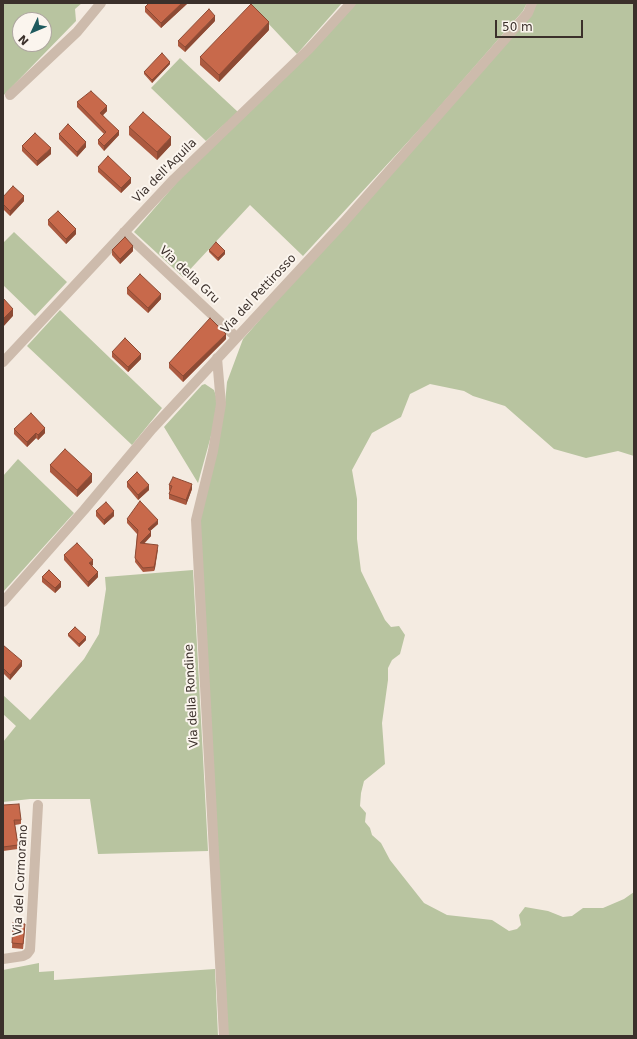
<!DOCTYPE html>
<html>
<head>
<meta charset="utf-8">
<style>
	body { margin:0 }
	#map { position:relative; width:637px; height:1039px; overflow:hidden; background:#f4ebe1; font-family:"DejaVu Sans",sans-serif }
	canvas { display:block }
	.frame { position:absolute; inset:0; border:4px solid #3b302b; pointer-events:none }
	.north { position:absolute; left:12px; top:12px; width:40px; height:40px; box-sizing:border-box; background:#fbf5ee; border:1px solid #aea6a0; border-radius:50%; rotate:226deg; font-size:11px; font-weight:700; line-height:16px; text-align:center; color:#3b302b }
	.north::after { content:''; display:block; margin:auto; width:14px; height:18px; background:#1f5a5e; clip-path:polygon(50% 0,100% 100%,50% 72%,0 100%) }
	.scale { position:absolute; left:495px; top:20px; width:88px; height:18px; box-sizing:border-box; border:2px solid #3b302b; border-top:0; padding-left:5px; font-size:12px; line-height:14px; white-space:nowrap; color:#3b302b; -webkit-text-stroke:3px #fbf5ee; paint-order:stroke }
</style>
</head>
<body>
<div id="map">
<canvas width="637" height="1039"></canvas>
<div class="frame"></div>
<div class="north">N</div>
<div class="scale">50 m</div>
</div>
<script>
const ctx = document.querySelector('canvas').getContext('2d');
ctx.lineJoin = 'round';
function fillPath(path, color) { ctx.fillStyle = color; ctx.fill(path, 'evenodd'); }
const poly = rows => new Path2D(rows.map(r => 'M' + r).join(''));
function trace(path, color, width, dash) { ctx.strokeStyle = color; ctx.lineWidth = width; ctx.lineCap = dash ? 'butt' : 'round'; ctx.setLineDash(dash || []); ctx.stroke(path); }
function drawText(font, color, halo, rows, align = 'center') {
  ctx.font = font + ' "DejaVu Sans",sans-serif'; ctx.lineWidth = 4; ctx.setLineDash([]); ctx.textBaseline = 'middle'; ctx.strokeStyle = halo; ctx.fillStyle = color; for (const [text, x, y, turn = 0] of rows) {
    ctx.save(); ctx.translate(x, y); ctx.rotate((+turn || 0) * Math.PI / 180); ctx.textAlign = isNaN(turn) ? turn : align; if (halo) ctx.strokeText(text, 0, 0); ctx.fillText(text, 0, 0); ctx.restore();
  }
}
fillPath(poly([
	[3,3,82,3,75,9,76,21,3,96],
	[20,20,44,20,44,44,20,44],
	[249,3,342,3,297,54],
	[355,3,527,3,523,11,428,120,303,256,250,205,183,277,134,232,178,181],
	[536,3,634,3,634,456,618,451,586,458,554,449,505,406,473,396,464,391,430,384,410,394,401,417,372,433,352,470,357,499,357,539,361,571,385,620,391,627,399,626,405,635,400,654,392,660,388,668,388,680,382,723,385,764,364,781,361,793,360,806,366,813,365,822,370,828,372,835,381,843,390,860,424,903,447,915,492,920,509,931,517,929,521,925,519,915,525,907,548,911,563,917,572,916,583,908,603,908,624,899,634,892,634,1036,227,1036,200,522,225,403,227,382,243,339],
	[180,58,238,112,206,141,151,88],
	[14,232,67,282,35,316,3,285,3,243],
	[60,310,162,408,132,445,27,346],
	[205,384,214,390,217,399,214,425,198,483,164,427,202,385],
	[18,459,74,513,3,592,3,476],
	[193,570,208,851,98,854,90,799,30,799,3,802,3,742,16,726,3,714,3,695,30,720,84,659,99,634,106,589,105,577],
	[39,963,39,972,54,971,54,980,215,969,218,1036,3,1036,3,970]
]), '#b8c4a0');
trace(poly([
	[10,95,77,32,101,3],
	[124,232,236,337],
	[217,358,221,404,213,451,196,520,224,1036],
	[3,362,174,179,309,49,351,3],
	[3,602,84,510,152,429,344,222,528,13,532,3],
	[3,959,23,956,27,954,30,950,38,805]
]), '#cdbbac', 10);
fillPath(poly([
	[188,3,161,28,145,12,145,7],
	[215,21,185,52,178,46,178,41],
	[269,30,219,82,200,65,200,57],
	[170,64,152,83,144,74,144,72],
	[77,102,107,111,103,115,119,135,104,151,98,144,98,140,104,134,77,107],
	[129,127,171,145,157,160,129,135],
	[59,134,86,147,77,157,59,139],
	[22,146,51,154,37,166,22,151],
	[98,167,131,183,121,193,98,172],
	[3,197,24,201,10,216,3,209],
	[48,220,76,234,66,244,48,225],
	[112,250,133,251,120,264,112,255],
	[209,250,225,254,218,261,209,252],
	[127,288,161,299,148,313,127,294],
	[226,339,183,382,169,368,169,363],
	[112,352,141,359,128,372,112,357],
	[14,429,45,433,38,440,36,438,27,447,14,434],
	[50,465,92,482,77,497,50,472],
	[127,482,149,490,138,500,127,487],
	[169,485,192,489,186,505,169,499,169,494,170,491,169,490],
	[96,511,114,516,104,525,96,516],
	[127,519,158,524,150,531,151,536,144,544,158,550,155,568,154,571,143,572,135,562,137,534,127,523],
	[64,555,93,565,92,565,98,577,88,587,64,560],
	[42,577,61,587,55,593,42,582],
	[68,634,86,640,79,647,68,636],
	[3,645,22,666,10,680,3,673],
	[3,805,21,820,21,824,15,825,18,845,18,849,3,851],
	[13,923,25,929,23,949,12,948]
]), '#ac5a40');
fillPath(poly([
	[182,3,188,3,161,28,161,23],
	[215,16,215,21,185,52,185,47],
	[269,22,269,30,219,82,219,75],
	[170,62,170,64,152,83,152,80],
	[107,106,107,111,100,118,100,113],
	[119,131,119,135,104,151,104,146],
	[171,137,171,145,157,160,157,152],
	[86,142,86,147,77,157,77,152],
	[51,148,51,154,37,166,37,161],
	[131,178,131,183,121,193,121,188],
	[24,196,24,201,10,216,10,211],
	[76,229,76,234,66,244,66,239],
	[133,246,133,251,120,264,120,259],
	[225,251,225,254,218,261,218,258],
	[161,294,161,299,148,313,148,308],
	[13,309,13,316,3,327,3,319],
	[226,334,226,339,183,382,183,376],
	[141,354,141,359,128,372,128,367],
	[45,428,45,433,38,440,38,435],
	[36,433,36,438,27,447,27,442],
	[92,474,92,482,77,497,77,490],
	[192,484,192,489,186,505,186,500],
	[149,485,149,490,138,500,138,495],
	[114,511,114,516,104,525,104,520],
	[158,520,158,524,148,533,148,529],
	[151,532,151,536,140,547,140,543],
	[158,545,155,568,154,571,154,567],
	[93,560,93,565,89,568,89,563],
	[98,572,98,577,88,587,88,582],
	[61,582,61,587,55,593,55,588],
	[86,637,86,640,79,647,79,644],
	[22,661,22,666,10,680,10,675]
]), '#8c4a34');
const building = poly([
	[149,3,182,3,161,23,145,7,149,3],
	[251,4,269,22,219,75,200,57,251,4],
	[209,9,215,16,185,47,178,41,209,9],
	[162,53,170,62,152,80,144,72,162,53],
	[91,91,107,106,100,113,119,131,104,146,98,140,106,132,77,102,91,91],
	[143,112,171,137,157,152,129,127,143,112],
	[68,124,86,142,77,152,59,134,68,124],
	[35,133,51,148,37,161,22,146,35,133],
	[108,156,131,178,121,188,98,167,108,156],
	[13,186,24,196,10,211,3,204,3,197,13,186],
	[58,211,76,229,66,239,48,220,58,211],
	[125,237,133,246,120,259,112,250,125,237],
	[216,242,225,251,218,258,209,250,216,242],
	[140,274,161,294,148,308,127,288,140,274],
	[3,298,13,309,3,319,3,298],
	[210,318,226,334,183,376,169,363,210,318],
	[125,338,141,354,128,367,112,352,125,338],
	[31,413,45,428,38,435,36,433,27,442,14,429,31,413],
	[65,449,92,474,77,490,50,465,65,449],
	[137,472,149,485,138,495,127,482,137,472],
	[173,477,192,484,186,500,169,494,172,486,169,485,173,477],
	[140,501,158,520,148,529,151,532,140,543,158,545,155,563,154,567,143,568,135,558,138,530,127,519,140,501],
	[106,502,114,511,104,520,96,511,106,502],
	[77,543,93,560,89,563,98,572,88,582,64,555,77,543],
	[49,570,61,582,55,588,42,577,49,570],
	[75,627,86,637,79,644,68,634,75,627],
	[3,645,22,661,10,675,3,668,3,645],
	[19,804,21,820,14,820,18,845,3,847,3,805,19,804],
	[13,923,25,924,23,944,12,943,13,923]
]);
fillPath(building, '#c8694b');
trace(building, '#8c4a34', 1);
drawText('12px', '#3b302b', '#fbf5ee', [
	["Via dell'Aquila",165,171,-45],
	["Via della Gru",189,275,43],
	["Via del Pettirosso",259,294,-47],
	["Via della Rondine",192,696,-93],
	["Via del Cormorano",21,880,-87]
]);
</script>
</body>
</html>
